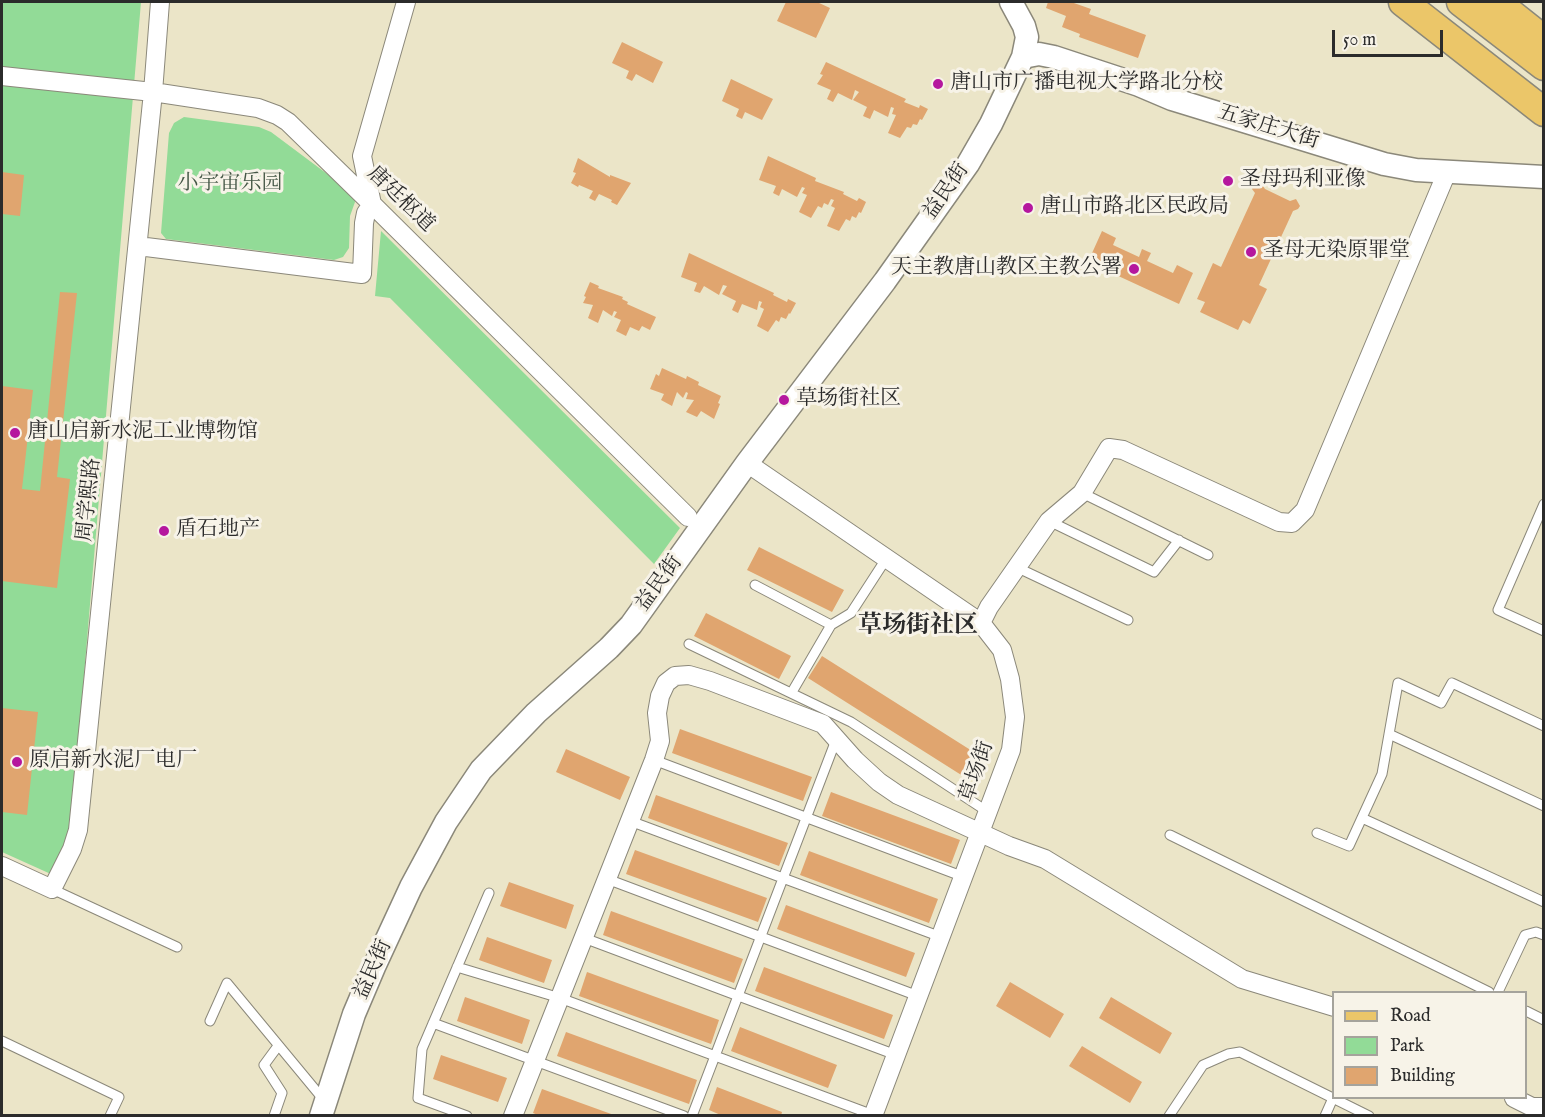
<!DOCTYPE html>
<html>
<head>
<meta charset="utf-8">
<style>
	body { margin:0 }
	#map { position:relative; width:1545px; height:1117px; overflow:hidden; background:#ebe5c8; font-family:"IM FELL English",serif }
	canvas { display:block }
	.frame { position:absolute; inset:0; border:3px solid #2b2b2b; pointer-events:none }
	.legend { position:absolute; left:1332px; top:991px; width:195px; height:108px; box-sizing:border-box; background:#f7f3e8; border:2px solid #a5a39c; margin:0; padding:8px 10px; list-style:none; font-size:18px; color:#2b2b2b }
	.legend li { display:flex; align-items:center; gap:12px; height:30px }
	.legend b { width:30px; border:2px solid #a5a39c }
	.scale { position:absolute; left:1332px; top:30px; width:111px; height:27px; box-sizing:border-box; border:3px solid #2b2b2b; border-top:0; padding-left:8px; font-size:18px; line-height:21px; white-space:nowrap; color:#2b2b2b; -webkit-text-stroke:4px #f7f3e8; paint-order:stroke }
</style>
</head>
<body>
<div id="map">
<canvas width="1545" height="1117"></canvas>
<div class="frame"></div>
<ul class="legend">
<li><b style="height:8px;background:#ebc669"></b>Road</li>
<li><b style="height:16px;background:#92db97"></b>Park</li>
<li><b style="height:16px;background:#e0a56f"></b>Building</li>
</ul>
<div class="scale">50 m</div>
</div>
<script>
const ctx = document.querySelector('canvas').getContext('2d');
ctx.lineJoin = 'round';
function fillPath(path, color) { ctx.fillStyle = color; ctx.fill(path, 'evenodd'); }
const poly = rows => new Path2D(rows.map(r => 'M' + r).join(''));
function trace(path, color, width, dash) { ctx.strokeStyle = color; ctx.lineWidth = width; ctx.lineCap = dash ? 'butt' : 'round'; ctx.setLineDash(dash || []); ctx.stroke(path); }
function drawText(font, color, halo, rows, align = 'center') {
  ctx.font = font + ' "IM FELL English","Noto Serif SC",serif'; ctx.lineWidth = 6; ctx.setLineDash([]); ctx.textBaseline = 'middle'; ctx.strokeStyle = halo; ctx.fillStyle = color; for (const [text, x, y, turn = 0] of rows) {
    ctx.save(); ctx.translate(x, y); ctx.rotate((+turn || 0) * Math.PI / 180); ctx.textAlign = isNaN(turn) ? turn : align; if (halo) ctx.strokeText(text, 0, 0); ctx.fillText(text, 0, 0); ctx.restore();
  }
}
fillPath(poly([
	[2,2,141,2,72,817,66,849,53,875,2,852],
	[184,117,259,127,271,132,354,194,355,202,350,216,349,248,343,257,334,260,166,239,161,233,169,133,174,123],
	[381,231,680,528,654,564,390,298,375,296]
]), '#92db97');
fillPath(poly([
	[786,2,817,2,830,8,816,38,777,21],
	[1048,2,1071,2,1091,9,1089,14,1146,35,1138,58,1079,37,1080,34,1062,27,1066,16,1046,8],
	[622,42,663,62,653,83,636,74,632,81,626,78,629,71,612,63],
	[826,62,906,99,904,102,919,108,920,105,928,109,922,120,920,119,917,125,913,124,911,128,907,127,900,138,888,133,896,115,892,114,894,108,891,107,888,117,874,110,870,119,863,116,867,107,853,100,859,92,855,90,852,100,838,93,833,102,827,99,831,90,817,84,823,75,820,74],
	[731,79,773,99,762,120,745,112,742,119,736,116,739,109,722,101],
	[768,156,816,178,815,181,844,192,843,194,857,201,859,198,866,202,861,213,859,212,856,218,852,216,850,221,846,219,839,231,827,226,835,208,831,206,834,200,831,199,828,205,824,203,822,208,818,206,811,218,799,212,807,195,802,193,805,188,802,187,797,197,782,189,779,196,773,193,776,186,759,180],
	[578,158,610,177,610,175,631,183,617,205,611,202,612,200,599,194,595,201,589,198,593,191,579,185,578,187,571,183,576,173,573,172],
	[2,172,24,175,20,216,2,214],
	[1260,182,1265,189,1290,201,1296,199,1300,206,1298,209,1293,211,1259,285,1267,289,1250,324,1243,320,1238,330,1200,312,1205,302,1197,299,1213,263,1221,267,1255,193,1252,189,1253,186,1256,183],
	[1102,231,1116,238,1113,245,1139,257,1142,249,1151,253,1147,261,1173,273,1177,265,1193,273,1179,304,1088,262],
	[689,253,774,293,773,295,787,302,788,299,796,303,790,314,789,313,786,319,781,317,779,322,776,320,768,332,757,326,764,309,760,307,762,302,759,301,757,310,742,304,738,313,732,310,736,301,722,294,727,286,723,285,719,295,704,286,700,293,694,291,697,283,681,277],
	[590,282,599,286,598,288,623,297,622,299,628,302,627,304,656,317,650,330,642,326,639,331,630,327,626,336,616,331,621,320,614,317,617,312,614,311,612,316,603,310,598,323,588,318,593,305,583,303,586,297,584,296],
	[60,292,77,293,57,477,70,479,57,588,2,581,2,386,33,390,22,489,40,491],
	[662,368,686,379,687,376,699,382,698,385,721,396,718,403,720,404,714,419,701,411,697,417,686,412,694,400,686,399,688,393,686,392,683,398,677,392,672,406,661,400,664,394,650,389,656,374,659,376],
	[759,547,844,590,832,612,747,570],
	[706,613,791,656,779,679,694,636],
	[822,656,980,756,966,778,808,678],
	[2,708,38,712,27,815,2,812],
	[680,729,812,777,803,801,672,753],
	[566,749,630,777,620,800,556,772],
	[831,792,960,840,951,864,822,816],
	[656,795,788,843,779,866,648,818],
	[635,850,767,898,758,922,626,874],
	[809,851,938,899,929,923,800,875],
	[509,882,574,905,566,929,500,906],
	[786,905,915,953,906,977,777,929],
	[611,911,743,959,734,983,603,935],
	[487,937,552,960,544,983,479,960],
	[764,967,893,1015,884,1039,755,991],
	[587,972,719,1020,711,1044,579,996],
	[1010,982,1064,1014,1050,1038,996,1006],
	[465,997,530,1020,522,1044,457,1021],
	[1111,997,1172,1033,1160,1054,1099,1018],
	[740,1027,837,1065,828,1088,731,1051],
	[566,1032,697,1080,689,1104,557,1056],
	[1082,1046,1142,1082,1130,1103,1069,1066],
	[441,1055,507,1078,498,1102,433,1079],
	[717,1087,782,1112,781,1116,723,1116,709,1110],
	[542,1089,614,1115,614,1116,540,1116,533,1113]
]), '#e0a56f');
const service = poly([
	[1082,493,1208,555],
	[1544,504,1498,610,1544,631],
	[1049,521,1154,572,1179,540],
	[1016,567,1128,620],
	[755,585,831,625],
	[689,644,851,722,988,812],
	[792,692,831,625,851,613,886,559],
	[1389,734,1544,806],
	[654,760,964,877],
	[1362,818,1544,902],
	[630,821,941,937],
	[1317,833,1349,846,1382,774,1398,683,1441,703,1452,683,1544,726],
	[1170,835,1489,992],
	[607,879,918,996],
	[52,889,177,947],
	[584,938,896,1055],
	[457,967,560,998,873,1115],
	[1498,992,1525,935,1536,932,1544,935],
	[1526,1011,1544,1020],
	[210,1021,227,983,323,1099],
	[433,1023,684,1116],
	[2,1041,119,1097,110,1116],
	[274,1116,282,1093,264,1065,278,1046],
	[467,1116,418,1098,422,1049,489,893],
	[692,1116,836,740],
	[1169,1116,1203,1065,1228,1054,1240,1052,1369,1116],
	[1325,1116,1333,1098]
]);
const minor = poly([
	[2,76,153,92,258,108,277,115,288,122,372,204,688,517],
	[138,246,362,274,364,223,366,213,372,204,362,156,406,2],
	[747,463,981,623,1002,650,1010,679,1015,717,1011,750,873,1116],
	[981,623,989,607,1049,521,1082,493,1109,448,1123,450,1279,522,1292,523,1305,510,1447,172],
	[2,866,52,889,72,849,78,830,153,92,160,2],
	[1514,1098,1532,1107,1544,1107],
	[513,1116,654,760,660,741,657,713,660,696,666,683,675,676,689,675,710,681,823,724,855,760,879,782,898,795,1009,846,1045,859,1242,979,1334,1007]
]);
const tertiary = poly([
	[1023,57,1039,54,1054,57,1139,85,1172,99,1384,164,1416,170,1544,177],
	[321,1116,354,1014,374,967,411,887,446,822,481,770,536,713,609,648,631,625,747,463,885,281,968,164,991,124,1023,57,1027,37,1024,26,1011,2]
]);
const primary = poly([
	[1403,2,1544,112],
	[1461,2,1544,66],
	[1496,2,1544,40]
]);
trace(service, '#8b887a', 11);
trace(minor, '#8b887a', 20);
trace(tertiary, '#8b887a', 25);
trace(primary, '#8b887a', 31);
trace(service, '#fff', 9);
trace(minor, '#fff', 18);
trace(tertiary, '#fff', 22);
trace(primary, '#ebc669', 28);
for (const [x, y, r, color] of [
	[938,84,6,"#b5179e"],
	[1228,181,6,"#b5179e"],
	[1028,208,6,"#b5179e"],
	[1251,252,6,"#b5179e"],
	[1134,269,6,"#b5179e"],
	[784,400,6,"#b5179e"],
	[15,433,6,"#b5179e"],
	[164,531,6,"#b5179e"],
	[17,762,6,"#b5179e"]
]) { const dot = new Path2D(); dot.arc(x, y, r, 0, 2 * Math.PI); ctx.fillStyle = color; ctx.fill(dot); trace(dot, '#f7f3e8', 2); }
drawText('21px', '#2b2b2b', '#f7f3e8', [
	["唐山市广播电视大学路北分校",950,84],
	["圣母玛利亚像",1240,181],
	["唐山市路北区民政局",1040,208],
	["圣母无染原罪堂",1263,252],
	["天主教唐山教区主教公署",1122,269,"right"],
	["草场街社区",796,400],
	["唐山启新水泥工业博物馆",27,433],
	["盾石地产",176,531],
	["原启新水泥厂电厂",29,762]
], 'left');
drawText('21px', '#2b2b2b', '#f7f3e8', [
	["五家庄大街",1268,128,17],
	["益民街",947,192,-55],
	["唐廷枢道",400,200,44],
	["周学熙路",90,500,-84],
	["益民街",660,584,-54],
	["草场街",978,772,-71],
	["益民街",374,970,-66]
]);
drawText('21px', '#455746', '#f7f3e8', [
	["小宇宙乐园",230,185]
]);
drawText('bold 24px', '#2b2b2b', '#f7f3e8', [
	["草场街社区",918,627]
]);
</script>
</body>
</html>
